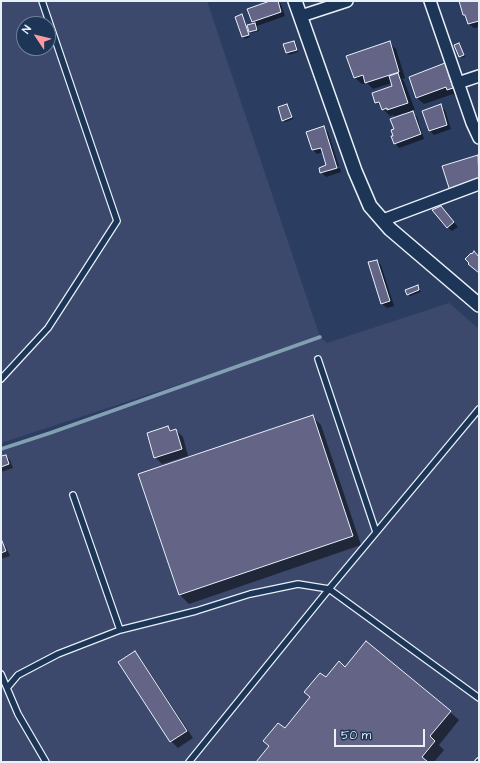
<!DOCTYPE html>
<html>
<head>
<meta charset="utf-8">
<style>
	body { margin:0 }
	#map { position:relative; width:480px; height:763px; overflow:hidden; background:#2b3e61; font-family:"Architects Daughter",sans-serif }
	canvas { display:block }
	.frame { position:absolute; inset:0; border:2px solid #e8f1f8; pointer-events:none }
	.north { position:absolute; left:16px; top:16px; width:40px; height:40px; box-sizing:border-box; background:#1d3557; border:1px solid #6e8097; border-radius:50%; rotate:305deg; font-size:11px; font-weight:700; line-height:16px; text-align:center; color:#e8f1f8 }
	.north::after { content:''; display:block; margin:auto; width:14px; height:18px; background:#ff9aa2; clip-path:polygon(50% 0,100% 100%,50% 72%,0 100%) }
	.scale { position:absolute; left:334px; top:729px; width:91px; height:18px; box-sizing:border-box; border:2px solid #e8f1f8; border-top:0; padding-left:5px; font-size:12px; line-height:14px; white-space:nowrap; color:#e8f1f8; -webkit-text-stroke:3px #1d3557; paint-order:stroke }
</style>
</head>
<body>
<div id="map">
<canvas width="480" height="763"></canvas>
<div class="frame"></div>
<div class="north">N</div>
<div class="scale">50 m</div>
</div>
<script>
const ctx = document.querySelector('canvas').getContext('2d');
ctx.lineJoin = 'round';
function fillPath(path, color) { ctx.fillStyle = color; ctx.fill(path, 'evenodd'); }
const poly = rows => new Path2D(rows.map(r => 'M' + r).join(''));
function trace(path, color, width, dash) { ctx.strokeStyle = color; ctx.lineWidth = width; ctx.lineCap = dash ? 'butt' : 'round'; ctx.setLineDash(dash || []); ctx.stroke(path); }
fillPath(poly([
	[1,1,207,1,320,337,327,343,449,303,479,329,479,762,1,762,1,449,290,348,1,443],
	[24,24,48,24,48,48,24,48]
]), '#3c496c');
fillPath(poly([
	[273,1,278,1,281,4,285,16,257,26,259,31,252,33,250,31,255,24,253,22],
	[460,1,479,1,479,27,474,28,469,24,468,19,464,15],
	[241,16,243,18,250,37,245,39,243,37,236,17],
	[294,42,296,44,298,52,289,55,287,53],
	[389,43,396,49,405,78,402,79,404,81,415,110,411,111,417,117,424,139,399,148,395,143,395,129,404,115,404,113,395,116,393,115,390,116,376,102,393,87,392,83,373,89,367,83,362,84,355,78],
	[459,44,465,57,462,58,460,56],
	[444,64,451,71,460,95,455,96,453,94,424,104,417,98],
	[287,105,289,107,293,119,285,122,283,120],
	[440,106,445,110,451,129,434,135,430,131],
	[324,128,328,132,339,166,330,169,330,171,340,168,341,172,326,177,321,172,327,166,323,152,317,154,313,150],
	[478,156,479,157,479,191,458,197],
	[445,212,458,227,452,231,447,227],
	[377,261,381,265,394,306,387,308,382,304],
	[417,286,421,292,410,296,408,294],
	[312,416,321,425,361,545,189,604,180,595,140,475],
	[168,427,172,431,176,430,183,437,188,456,162,464,155,457],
	[6,456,10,460,13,468,1,472,1,457],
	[1,543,6,547,10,556,1,559],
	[134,652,141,659,193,738,178,748,171,741],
	[346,668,450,712,459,720,439,745,444,750,434,762,257,762,311,698,305,692]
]), '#0007');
trace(poly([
	[1,449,50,433,320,337]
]), '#82a0b2', 3.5);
const building = poly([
	[270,1,278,1,281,12,252,22,247,9,270,1],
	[459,1,479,1,479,21,468,24,465,15,463,15,459,1],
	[242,14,249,35,242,37,235,17,242,14],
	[255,23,257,30,249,32,247,25,255,23],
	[294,41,297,50,286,53,283,44,294,41],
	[390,41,399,72,365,83,363,75,354,78,346,56,390,41],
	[459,43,464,55,459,57,454,45,459,43],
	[445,63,453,88,447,90,446,87,416,98,409,77,445,63],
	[398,73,408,103,387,110,387,108,382,110,379,102,375,103,372,93,392,86,389,76,398,73],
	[287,104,292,117,282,121,278,107,287,104],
	[441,104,447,125,429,131,422,111,441,104],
	[413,111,421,134,394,144,391,136,393,136,391,130,394,129,390,119,413,111],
	[324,126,337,168,320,173,319,168,326,165,321,148,312,150,306,132,324,126],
	[478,155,479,182,450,191,442,166,478,155],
	[441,206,454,222,447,228,432,210,441,206],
	[474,251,479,257,479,273,468,264,469,263,465,259,471,253,472,254,474,251],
	[377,260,390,301,381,304,368,262,377,260],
	[418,285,419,290,407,295,405,290,418,285],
	[313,415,353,536,179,595,138,474,313,415],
	[168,426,170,431,176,429,182,449,154,458,147,433,168,426],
	[6,455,9,464,1,467,1,456,6,455],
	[2,541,6,551,1,553,1,542,2,541],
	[366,641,451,711,430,736,435,741,422,757,428,762,256,762,269,746,263,741,278,723,285,728,310,697,304,692,320,673,326,677,339,661,345,667,366,641],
	[135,651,187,731,170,742,118,662,135,651]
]);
fillPath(building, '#646487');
trace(building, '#e8f1f8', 1);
const service = poly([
	[318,359,376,532],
	[1,379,48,328,117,221,42,1],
	[120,630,196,611,250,594,298,584,329,589,479,698],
	[1,674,7,688],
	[46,762,18,714,7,688,18,675,37,665,58,654,120,630,73,495],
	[189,762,329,589,479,409],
	[478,762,479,761]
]);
const minor = poly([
	[430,1,472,123,479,138],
	[301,16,347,1],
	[458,83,479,76],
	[383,220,479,184]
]);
const tertiary = poly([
	[295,1,355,171,370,206,390,229,479,305]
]);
trace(service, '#e8f1f8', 8);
trace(minor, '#e8f1f8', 14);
trace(tertiary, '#e8f1f8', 16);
trace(service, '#1d3557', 5.5);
trace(minor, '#1d3557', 11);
trace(tertiary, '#1d3557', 13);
</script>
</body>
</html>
